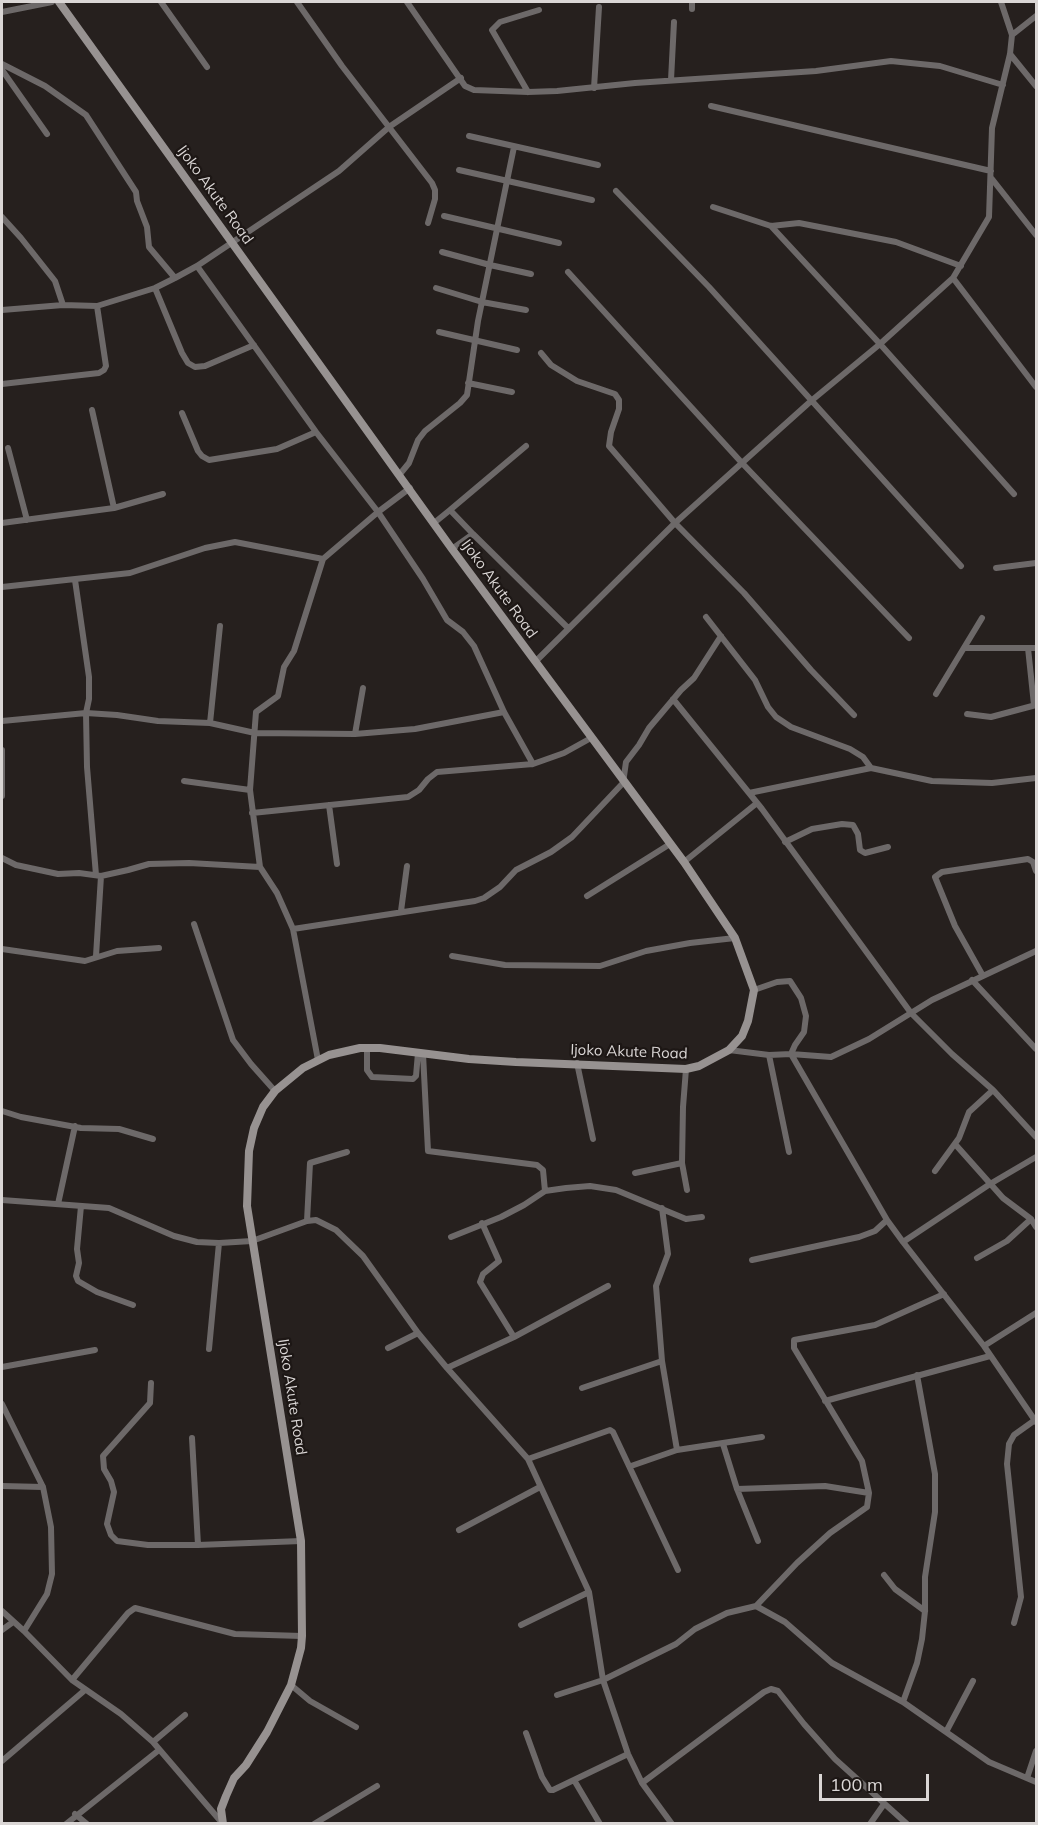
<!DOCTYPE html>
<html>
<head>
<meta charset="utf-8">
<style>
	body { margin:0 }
	#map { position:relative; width:1038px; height:1825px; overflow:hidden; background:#26201e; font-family:Mulish,sans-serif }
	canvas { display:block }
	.frame { position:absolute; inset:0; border:3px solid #dad6d5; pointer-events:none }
	.scale { position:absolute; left:819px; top:1774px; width:110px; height:27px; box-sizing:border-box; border:3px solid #dad6d5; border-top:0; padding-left:8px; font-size:18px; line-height:21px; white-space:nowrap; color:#dad6d5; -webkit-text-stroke:4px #1d1715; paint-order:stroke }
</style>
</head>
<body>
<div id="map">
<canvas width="1038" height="1825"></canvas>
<div class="frame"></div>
<div class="scale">100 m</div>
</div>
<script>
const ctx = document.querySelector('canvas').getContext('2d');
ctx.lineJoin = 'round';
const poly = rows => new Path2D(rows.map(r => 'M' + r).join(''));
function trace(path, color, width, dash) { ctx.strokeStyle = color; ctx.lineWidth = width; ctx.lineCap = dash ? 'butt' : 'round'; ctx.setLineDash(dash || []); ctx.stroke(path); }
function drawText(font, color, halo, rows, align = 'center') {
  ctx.font = font + ' Mulish,sans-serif'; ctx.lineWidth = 4.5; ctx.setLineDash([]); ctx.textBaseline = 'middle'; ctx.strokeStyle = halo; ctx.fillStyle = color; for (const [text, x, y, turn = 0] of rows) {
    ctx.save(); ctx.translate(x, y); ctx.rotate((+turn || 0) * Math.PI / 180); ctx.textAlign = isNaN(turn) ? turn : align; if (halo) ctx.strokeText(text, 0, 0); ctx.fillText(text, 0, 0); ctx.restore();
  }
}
trace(poly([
	[161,2,207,67],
	[297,2,342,66,432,183,435,190,435,199,428,223],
	[407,2,465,86,474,90,528,92,557,91,635,83,816,71,891,61,940,66,1003,85],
	[692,2,692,9],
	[2,12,52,2],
	[1012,35,1036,16],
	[1010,54,1036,86],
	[2,64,45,86,86,115,136,192,137,201,147,227,149,247,175,278],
	[2,70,47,134],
	[671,80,674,22],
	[594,88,599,7],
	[528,92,492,30,500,22,539,10],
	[711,106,991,171],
	[469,136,598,165],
	[459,170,592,200],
	[992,179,1036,235],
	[616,191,709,287,961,566],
	[713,207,771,226,799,223,896,242,961,266],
	[444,216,559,243],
	[2,217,21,238,55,281,63,305],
	[771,226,880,344,1014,494],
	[442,252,490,265,531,274],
	[197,266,316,432,378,512,423,579,447,620,463,632,474,646,504,712,533,764],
	[568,272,742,463,909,638],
	[953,278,1036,387],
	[155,288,182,353,188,363,195,367,205,366,254,345],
	[436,288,482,302,526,310],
	[2,310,63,305,97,306,155,288,175,278,197,266,339,171,389,127,461,78],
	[439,332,517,350],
	[541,353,551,365,577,381,615,394,619,400,619,409,611,432,609,446,675,523,744,593,811,670,854,715],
	[468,383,512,392],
	[2,384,99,373,104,370,106,366,97,306],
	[92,410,114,508],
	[182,413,198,451,202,456,209,460,277,449,316,432],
	[8,448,27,520],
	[400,474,409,463,418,440,425,431,460,403,467,395,478,321,514,147],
	[450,510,526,446],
	[2,523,114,508,163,494],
	[434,523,450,510,473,534],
	[452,549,473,534,568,628],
	[996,568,1036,563],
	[75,580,89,677,89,699,86,713,87,767,96,875],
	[2,587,130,573,205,548,235,542,323,559],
	[706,617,755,680,768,707,776,717,791,727,850,749,863,757,871,768],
	[964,648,1036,648],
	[1028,648,1034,705],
	[535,662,675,523,811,401,880,344,953,278,989,217,992,128,1010,54,1012,35,1001,2],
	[936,694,982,618],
	[673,699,762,809,911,1013,952,1054,993,1090,1036,1137],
	[967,714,991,717,1036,705],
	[2,721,86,713,117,715,158,721,210,723,255,733,355,734,415,729,504,712],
	[210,723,220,626],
	[355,734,363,688],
	[2,750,2,796],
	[184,781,250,790],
	[749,793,871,768,932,781,992,783,1036,778],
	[329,805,337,864],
	[252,813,408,797,419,790,428,779,437,772,533,764,564,753,591,738],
	[785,842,812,829,842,824,853,825,858,834,860,850,865,853,888,847],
	[2,858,16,865,58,874,79,873,101,876,128,870,149,864,189,863,260,867],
	[684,862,757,803],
	[587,896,670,844],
	[401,911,407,866],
	[194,924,233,1040,251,1064,275,1091],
	[293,929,475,901,484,898,500,887,516,870,551,852,572,837,623,783,626,762,639,745,649,728,681,690,694,678,721,636],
	[2,949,85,961,117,951,159,948],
	[96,956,101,876],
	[452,956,505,965,600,966,646,951,690,943,735,938],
	[983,976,955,926,935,877,942,872,1028,859,1033,862,1036,871],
	[972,980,1036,1049],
	[754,990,777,982,790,981,801,998,806,1016,804,1032,795,1045,791,1054],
	[367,1048,367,1070,372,1077,413,1079,416,1076,418,1053],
	[729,1050,769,1055,791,1054,831,1057,869,1039,932,1000,1036,951],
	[423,1054,428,1151,537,1165,543,1170,545,1191],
	[791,1054,887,1220,903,1242,984,1346,1036,1422],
	[769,1055,789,1152],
	[318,1060,293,929,277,893,260,867,250,790,256,712,278,696,284,667,294,651,323,559,378,512,410,488],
	[577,1063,593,1139],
	[686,1069,683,1107,682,1163,687,1190],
	[2,1111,21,1117,81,1128,119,1129,153,1139],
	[955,1144,1003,1198,1031,1219],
	[935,1171,959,1138,969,1112,993,1090],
	[635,1173,682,1163],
	[2,1200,109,1208,174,1236,197,1242,219,1243,252,1241,307,1221,316,1220,336,1230,363,1256,418,1333,447,1368,528,1459,589,1592,603,1680,628,1754,642,1783,672,1824],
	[58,1204,75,1126],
	[81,1206,77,1249,79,1263,76,1276,78,1281,97,1292,133,1305],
	[662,1208,668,1254,656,1286,662,1361,677,1450],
	[307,1221,310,1163,347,1152],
	[482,1223,499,1261,483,1274,480,1282,514,1337],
	[451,1237,501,1217,524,1205,545,1191,566,1188,590,1186,616,1190,686,1219,702,1217],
	[903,1242,990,1184,1036,1157],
	[977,1258,1007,1241,1031,1219,1036,1227],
	[752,1260,859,1237,875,1231,887,1220],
	[984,1346,1036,1313],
	[388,1348,418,1333],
	[209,1349,219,1243],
	[2,1367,95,1350],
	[447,1368,514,1337,608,1286],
	[151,1383,150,1403,103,1456,104,1469,111,1481,114,1492,107,1524,111,1535,117,1541,148,1545,198,1545,301,1541],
	[582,1388,662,1361],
	[825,1401,990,1356],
	[2,1404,43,1487,51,1527,52,1574,47,1594,24,1631],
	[192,1438,198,1545],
	[723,1444,737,1489,758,1541],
	[528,1459,610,1430,613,1432,678,1570],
	[631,1466,677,1450,762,1437],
	[2,1486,43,1487],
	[737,1489,825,1486,869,1493],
	[459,1530,540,1487],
	[884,1575,895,1589,925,1611],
	[756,1606,785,1622,832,1663,903,1702,989,1762,1036,1782],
	[2,1611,24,1631,72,1680,121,1714,153,1742,223,1824],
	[1014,1623,1021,1597,1007,1464,1009,1444,1014,1435,1035,1420],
	[521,1625,589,1592],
	[2,1630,13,1622],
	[72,1680,128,1613,135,1608,235,1634,302,1636],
	[291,1685,310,1701,356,1727],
	[557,1695,603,1680,676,1644,695,1629,727,1613,756,1606,797,1563,830,1533,867,1507,869,1493,862,1461,794,1348,794,1340,875,1325,944,1294],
	[903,1702,917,1663,922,1639,925,1611,925,1577,935,1512,935,1474,917,1375],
	[946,1732,973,1681],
	[526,1733,542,1777,550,1790,553,1790,628,1754],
	[153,1742,185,1715],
	[2,1761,85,1690],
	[1027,1778,1036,1751],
	[574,1780,600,1824],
	[642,1783,764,1692,771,1689,778,1691,804,1724,835,1759,907,1824],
	[75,1814,87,1824],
	[66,1824,159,1750],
	[314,1824,377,1786],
	[870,1824,884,1804]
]), '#6d6969', 6);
trace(poly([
	[59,2,452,549,684,862,735,938,754,990,748,1021,742,1036,729,1050,699,1066,686,1069,516,1062,469,1059,380,1048,360,1048,329,1055,303,1068,275,1091,263,1107,254,1128,249,1151,247,1206,301,1541,302,1636,301,1648,291,1685,267,1732,246,1765,234,1778,226,1796,221,1809,223,1824]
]), '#979291', 8);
drawText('15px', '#dad6d5', '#1d1715', [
	["Ijoko Akute Road",215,195,54],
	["Ijoko Akute Road",499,589,54],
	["Ijoko Akute Road",629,1052,2],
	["Ijoko Akute Road",292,1397,81]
]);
</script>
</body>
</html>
